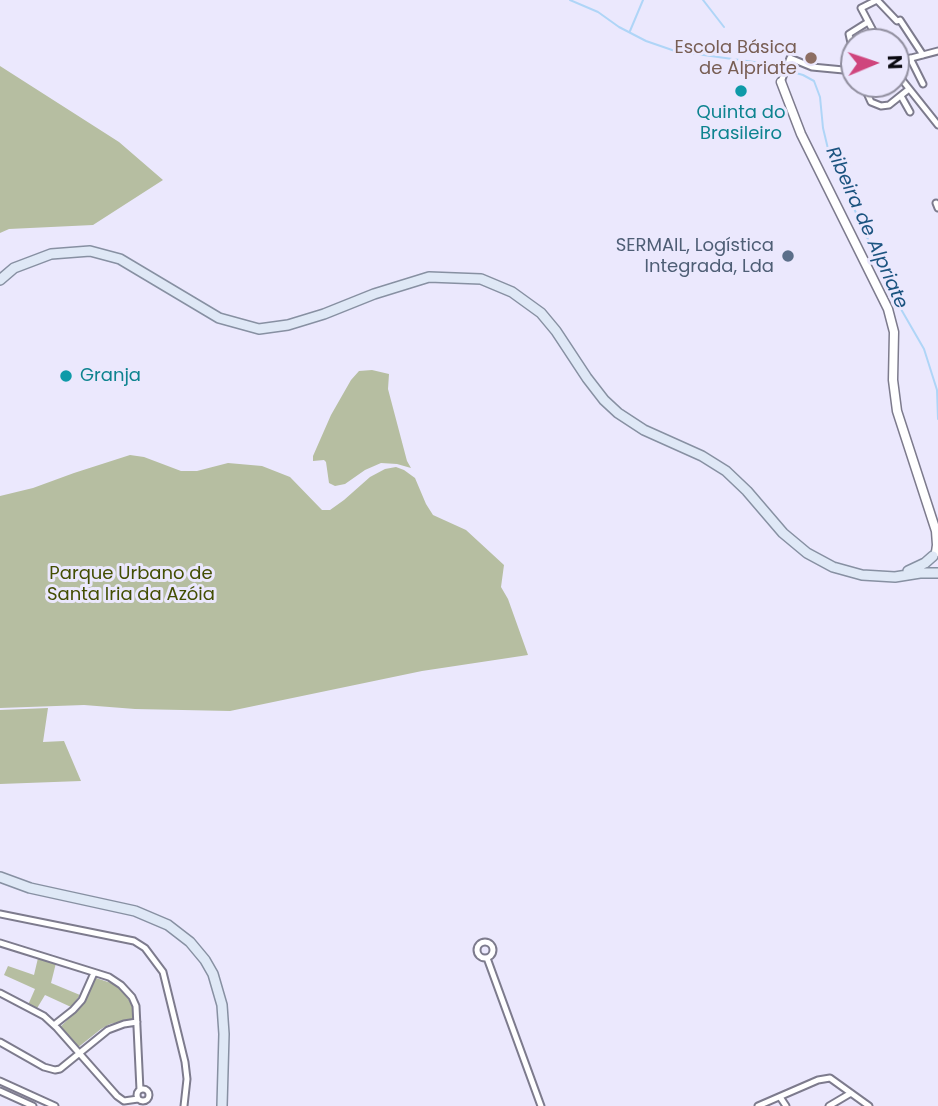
<!DOCTYPE html>
<html>
<head>
<meta charset="utf-8">
<style>
	body { margin:0 }
	#map { position:relative; width:938px; height:1106px; overflow:hidden; background:#ebe8fd; font-family:Poppins,sans-serif }
	canvas { display:block }
	.north { position:absolute; left:840px; top:28px; width:70px; height:70px; box-sizing:border-box; background:#ebe8fd; border:2px solid #918f9f; border-radius:50%; rotate:88deg; font-size:19px; font-weight:700; line-height:28px; text-align:center; color:#0b0a11 }
	.north::after { content:''; display:block; margin:auto; width:24px; height:32px; background:#cf457d; clip-path:polygon(50% 0,100% 100%,50% 72%,0 100%) }
</style>
</head>
<body>
<div id="map">
<canvas width="938" height="1106"></canvas>
<div class="north">N</div>
</div>
<script>
const ctx = document.querySelector('canvas').getContext('2d');
ctx.lineJoin = 'round';
function fillPath(path, color) { ctx.fillStyle = color; ctx.fill(path, 'evenodd'); }
const poly = rows => new Path2D(rows.map(r => 'M' + r).join(''));
function trace(path, color, width, dash) { ctx.strokeStyle = color; ctx.lineWidth = width; ctx.lineCap = dash ? 'butt' : 'round'; ctx.setLineDash(dash || []); ctx.stroke(path); }
function drawText(font, color, halo, rows, align = 'center') {
  ctx.font = font + ' Poppins,sans-serif'; ctx.lineWidth = 6; ctx.setLineDash([]); ctx.textBaseline = 'middle'; ctx.strokeStyle = halo; ctx.fillStyle = color; for (const [text, x, y, turn = 0] of rows) {
    ctx.save(); ctx.translate(x, y); ctx.rotate((+turn || 0) * Math.PI / 180); ctx.textAlign = isNaN(turn) ? turn : align; if (halo) ctx.strokeText(text, 0, 0); ctx.fillText(text, 0, 0); ctx.restore();
  }
}
fillPath(poly([
	[0,66,119,142,163,180,93,225,9,229,0,233],
	[372,370,389,374,388,389,407,461,411,468,397,464,381,463,365,470,345,484,335,486,329,483,326,462,324,460,313,461,313,456,331,415,351,380,359,371],
	[130,455,144,457,181,471,197,471,228,463,262,466,290,477,322,510,330,510,344,500,370,477,385,469,396,467,404,470,415,478,426,504,433,515,466,530,504,565,501,587,508,599,528,655,422,671,230,711,135,709,84,705,0,708,0,496,33,488,74,473],
	[48,708,43,742,64,741,81,781,0,784,0,710],
	[38,958,56,963,51,983,80,995,71,1007,45,995,36,1010,28,1005,35,989,4,975,8,966,34,975],
	[96,978,117,985,132,1004,133,1019,110,1024,101,1029,76,1049,60,1027,81,1007]
]), '#b6bea1');
trace(poly([
	[570,0,598,12,619,27,646,41,675,51,761,63,803,75,814,81,820,97,823,128,829,153,894,297,924,349,937,390,938,419],
	[703,0,724,27],
	[630,31,643,0]
]), '#afd5f7', 2);
const street = poly([
	[879,42,861,8,877,0,897,21,900,20,923,55],
	[854,56,849,34,868,22],
	[910,58,923,84],
	[896,62,938,51],
	[896,65,903,81,938,125],
	[781,82,790,58,812,67,854,71],
	[867,84,866,91,871,102,881,106,889,105,909,89],
	[901,96,910,112],
	[936,203,938,208],
	[0,914,134,941,145,948,163,972,185,1062,187,1079,184,1106],
	'477 950a8 8 0 1 1 16 0a8 8 0 1 1-16 0Z',
	[0,943,109,977,121,985,132,997,136,1006,140,1090],
	[487,958,541,1106],
	[0,993,44,1016,57,1028,117,1096,124,1101,138,1099],
	[54,1025,73,1010,82,1000,94,973],
	[0,1042,44,1067,55,1070,60,1069,108,1030,124,1024,137,1022],
	[0,1081,55,1106],
	'137 1095a6 6 0 1 1 12 0a6 6 0 1 1-12 0Z',
	[0,1091,33,1106],
	[780,1097,786,1106],
	[758,1106,818,1080,830,1078,869,1106],
	[829,1106,851,1093]
]);
const secondary = poly([
	[781,82,801,134,888,309,894,332,893,380,897,411,936,531,937,545,936,552]
]);
const primary = poly([
	[0,280,14,268,51,254,90,251,120,259,219,318,259,329,288,325,324,314,374,294,429,277,481,279,512,292,541,313,556,331,587,378,604,400,618,413,644,430,702,456,726,471,747,491,783,533,807,553,833,567,862,575,895,577,920,573,937,573],
	[908,571,925,563,933,556],
	[0,877,30,888,135,911,168,925,190,942,205,960,213,974,222,1005,224,1034,222,1106]
]);
trace(street, '#7d7b8d', 9);
trace(secondary, '#7d7b8d', 11);
trace(primary, '#8790a2', 12);
trace(street, '#fff', 5);
trace(secondary, '#fff', 8);
trace(primary, '#dfe8f6', 9);
for (const [x, y, r, color] of [
	[811,58,7,"#8d6e63"],
	[741,91,7,"#0f9aa8"],
	[788,256,7,"#5c6f8a"],
	[66,376,7,"#0f9aa8"]
]) { const dot = new Path2D(); dot.arc(x, y, r, 0, 2 * Math.PI); ctx.fillStyle = color; ctx.fill(dot); trace(dot, '#ebe8fd', 2.5); }
drawText('18px', '#785e54', '#ebe8fd', [
	["Escola Básica",797,48],
	["de Alpriate",797,69]
], 'right');
drawText('18px', '#0d838f', '#ebe8fd', [
	["Quinta do",741,113],
	["Brasileiro",741,134],
	["Granja",80,376,"left"]
]);
drawText('18px', '#4e5e75', '#ebe8fd', [
	["SERMAIL, Logística",774,246],
	["Integrada, Lda",774,267]
], 'right');
drawText('18px', '#434e03', '#ebe8fd', [
	["Parque Urbano de",131,574],
	["Santa Iria da Azóia",131,595]
]);
drawText('italic 19px', '#1c5480', '#ebe8fd', [
	["Ribeira de Alpriate",866,228,66]
]);
</script>
</body>
</html>
